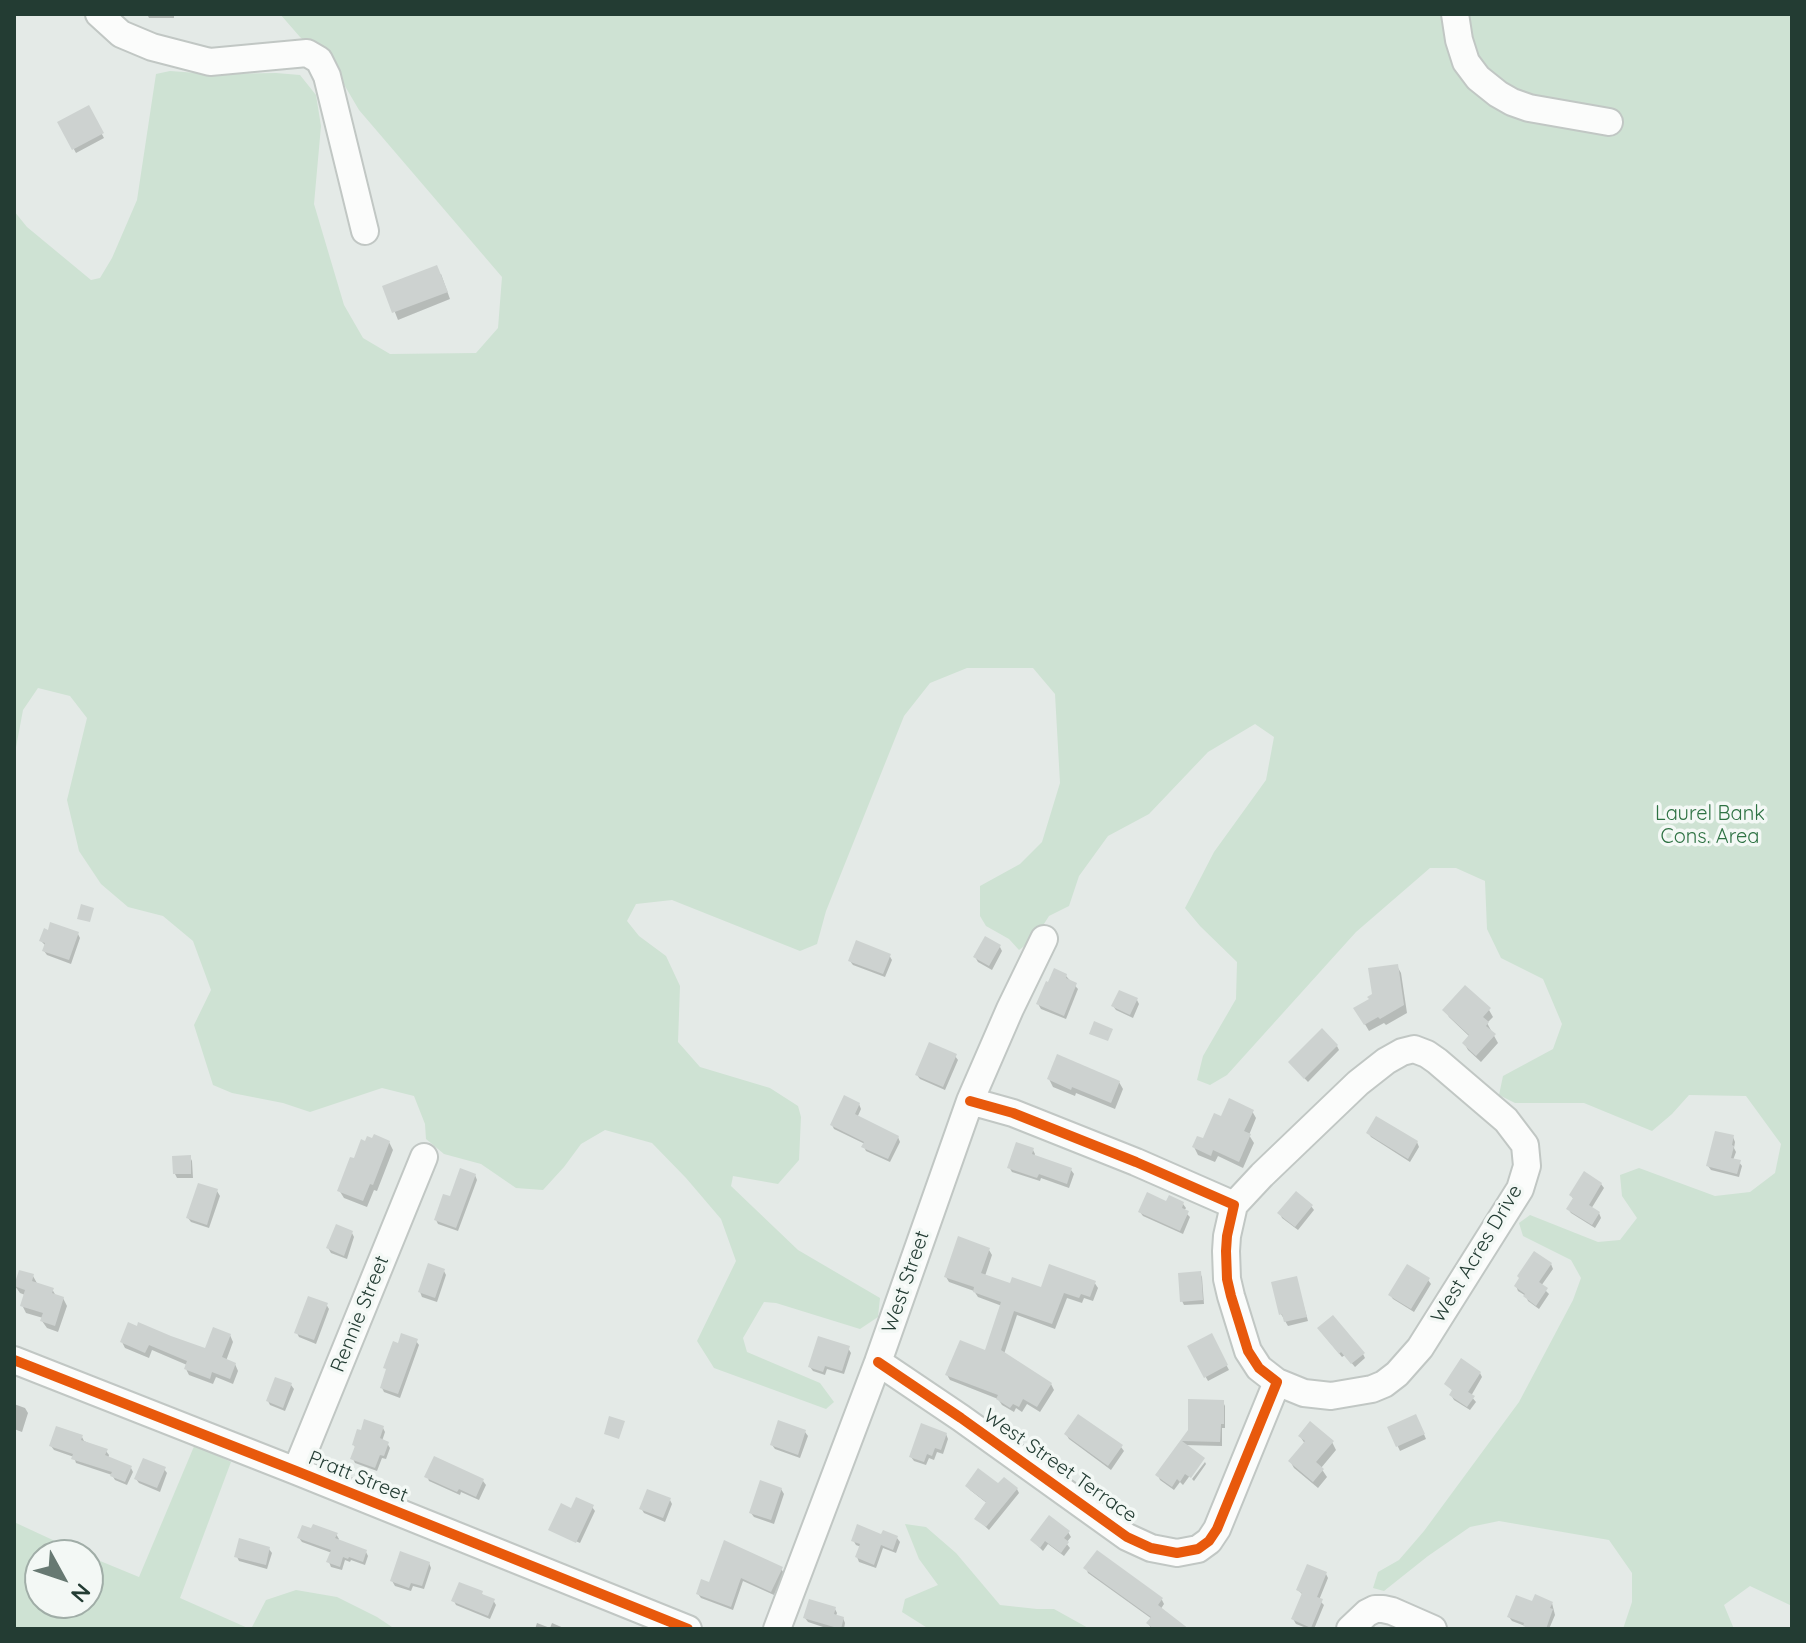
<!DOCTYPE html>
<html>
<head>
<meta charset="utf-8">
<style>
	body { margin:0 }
	#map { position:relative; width:1806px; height:1643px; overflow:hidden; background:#e4eae7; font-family:Quicksand,sans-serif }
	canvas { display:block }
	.frame { position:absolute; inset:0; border:16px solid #233c33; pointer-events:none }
	.north { position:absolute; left:24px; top:1539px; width:80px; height:80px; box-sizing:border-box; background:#f3f8f5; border:2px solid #a0ada7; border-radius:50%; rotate:130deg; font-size:22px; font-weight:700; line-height:32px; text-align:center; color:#233c33 }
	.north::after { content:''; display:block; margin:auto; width:28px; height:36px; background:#677972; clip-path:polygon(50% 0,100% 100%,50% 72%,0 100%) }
</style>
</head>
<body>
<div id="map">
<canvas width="1806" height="1643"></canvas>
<div class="frame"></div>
<div class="north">N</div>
</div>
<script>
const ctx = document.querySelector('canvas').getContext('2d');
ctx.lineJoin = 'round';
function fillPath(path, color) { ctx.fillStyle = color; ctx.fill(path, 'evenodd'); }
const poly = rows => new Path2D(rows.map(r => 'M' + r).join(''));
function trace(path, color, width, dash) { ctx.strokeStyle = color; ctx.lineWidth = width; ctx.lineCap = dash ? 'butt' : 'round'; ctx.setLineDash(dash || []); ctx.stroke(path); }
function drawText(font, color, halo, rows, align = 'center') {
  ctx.font = font + ' Quicksand,sans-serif'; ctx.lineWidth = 7; ctx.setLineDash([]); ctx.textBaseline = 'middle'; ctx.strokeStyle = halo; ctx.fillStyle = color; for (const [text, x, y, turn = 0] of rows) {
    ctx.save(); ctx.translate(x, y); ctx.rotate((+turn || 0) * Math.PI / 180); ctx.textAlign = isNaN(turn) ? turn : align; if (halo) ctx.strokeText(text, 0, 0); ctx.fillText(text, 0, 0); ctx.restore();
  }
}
fillPath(poly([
	[280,14,1792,14,1792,1606,1750,1586,1724,1605,1734,1629,1623,1629,1632,1602,1632,1573,1609,1540,1499,1521,1470,1527,1428,1556,1384,1591,1373,1588,1378,1572,1399,1560,1424,1531,1519,1402,1573,1300,1581,1278,1571,1260,1523,1236,1519,1223,1530,1215,1598,1242,1620,1240,1637,1218,1622,1196,1620,1175,1639,1168,1715,1196,1750,1192,1775,1173,1781,1144,1746,1096,1689,1095,1672,1114,1652,1131,1584,1103,1515,1103,1499,1095,1503,1076,1553,1049,1562,1024,1543,979,1501,958,1487,929,1485,881,1456,868,1430,868,1356,932,1227,1075,1210,1085,1197,1080,1203,1056,1236,999,1237,962,1200,926,1185,908,1214,852,1266,780,1274,737,1255,724,1208,752,1149,814,1108,836,1079,876,1069,906,1049,916,1035,938,1019,950,1009,939,986,926,980,916,980,886,1020,864,1042,842,1060,783,1055,694,1033,668,967,668,930,683,904,716,826,911,817,944,800,951,672,900,636,904,627,921,639,936,666,956,680,986,678,1042,700,1067,770,1088,798,1106,801,1117,799,1160,778,1184,733,1176,731,1186,798,1250,880,1298,878,1317,860,1329,776,1303,764,1302,743,1338,747,1352,820,1383,834,1402,826,1409,714,1368,697,1341,736,1261,721,1219,686,1178,652,1143,605,1130,581,1144,564,1167,543,1190,516,1188,481,1164,444,1154,426,1139,425,1124,414,1096,382,1088,310,1112,283,1103,232,1093,213,1085,194,1025,211,990,193,941,163,916,128,907,101,884,79,851,67,800,87,718,70,696,38,688,23,710,14,758,14,211,27,227,91,280,100,278,112,258,137,200,156,74,170,71,211,74,276,73,300,75,316,95,321,126,314,204,344,305,363,338,390,354,476,353,498,328,502,277,359,110,332,64,300,37],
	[195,1444,231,1462,180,1598,250,1629,14,1629,14,1522,85,1555,40,1555,40,1603,88,1603,88,1556,139,1577],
	[905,1524,926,1527,956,1553,1000,1605,1037,1609,1054,1609,1090,1629,929,1629,902,1612,905,1599,938,1585,919,1559],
	[296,1590,337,1597,377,1617,395,1629,251,1629,266,1600]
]), '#cee2d3');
fillPath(poly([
	[147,14,174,14,174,18,149,18],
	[88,108,104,138,76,153,60,123],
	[441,274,450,299,398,320,385,287],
	[78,934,80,938,71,964,47,955,44,951,46,946,41,941],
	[1000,947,1002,951,992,970,978,962,975,957],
	[889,955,892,960,885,977,853,965,850,961],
	[1397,966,1401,973,1407,1013,1386,1025,1384,1023,1369,1031,1356,1009,1371,1000],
	[1066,976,1078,989,1066,1019,1041,1009,1038,1004],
	[1137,1000,1139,1004,1133,1018,1116,1010,1113,1006],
	[1445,1010,1489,1010,1493,1017,1487,1023,1498,1043,1481,1062,1468,1050,1464,1043,1470,1037,1449,1017],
	[1337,1046,1339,1050,1308,1082,1293,1066],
	[955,1056,958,1060,945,1090,920,1079,917,1075],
	[1049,1079,1119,1082,1123,1089,1115,1109,1076,1093,1075,1096,1053,1087],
	[859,1104,861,1109,857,1118,898,1137,900,1142,890,1162,866,1151,864,1147,865,1144,834,1129,832,1125],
	[1252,1111,1256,1118,1249,1135,1254,1143,1243,1168,1218,1156,1215,1162,1198,1155,1194,1147],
	[1368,1133,1417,1142,1419,1147,1410,1162,1371,1137],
	[1733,1137,1735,1142,1734,1148,1736,1152,1733,1160,1739,1162,1742,1166,1739,1177,1711,1170,1708,1166],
	[389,1142,393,1150,377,1191,374,1190,367,1207,344,1198,339,1190],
	[1033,1150,1035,1154,1034,1157,1071,1170,1074,1174,1069,1188,1041,1178,1040,1181,1012,1172,1009,1167],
	[190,1157,192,1161,193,1178,177,1178,175,1174],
	[475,1175,477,1180,458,1231,438,1224,436,1220,451,1198],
	[1601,1184,1604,1188,1591,1209,1599,1213,1601,1218,1595,1228,1571,1213,1568,1209,1574,1200,1571,1195],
	[217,1191,220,1196,209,1228,191,1222,188,1218],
	[1167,1203,1183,1204,1186,1208,1184,1211,1190,1217,1183,1234,1143,1216,1140,1212],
	[1311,1206,1314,1210,1298,1230,1282,1218,1280,1213],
	[352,1233,354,1237,347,1259,331,1253,328,1248],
	[989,1250,992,1255,985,1276,1011,1286,1042,1290,1094,1282,1098,1288,1093,1301,1084,1298,1082,1303,1067,1298,1055,1329,1017,1315,1004,1354,1051,1384,1054,1390,1040,1412,1027,1404,1022,1412,1016,1408,1014,1412,1002,1405,998,1399,950,1380,947,1375,986,1352,1002,1306,978,1297,974,1291,949,1282,946,1277],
	[1551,1264,1553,1269,1541,1286,1549,1294,1539,1309,1528,1301,1526,1296,1518,1291,1516,1286],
	[444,1271,446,1275,437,1302,422,1297,420,1292],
	[1200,1273,1202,1277,1204,1304,1184,1305,1182,1301],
	[33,1276,38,1285,52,1289,56,1296,63,1298,67,1306,58,1332,47,1328,42,1321,43,1318,26,1313,22,1305,25,1295,20,1293,15,1286],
	[1296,1278,1308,1321,1288,1326,1281,1314,1274,1283],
	[1428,1280,1431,1284,1414,1312,1393,1299,1390,1295],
	[326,1304,329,1309,316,1344,299,1337,297,1333],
	[1322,1333,1363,1354,1365,1358,1355,1367,1345,1355,1342,1357],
	[230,1335,233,1342,226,1361,235,1364,238,1371,233,1384,216,1377,213,1384,189,1375,186,1369,187,1365,152,1350,149,1358,125,1348,122,1342,206,1350],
	[1211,1336,1229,1370,1208,1381,1189,1347],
	[416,1341,419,1345,400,1398,384,1392,382,1388,399,1345],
	[848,1348,851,1353,844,1374,827,1369,825,1375,813,1371,810,1367],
	[1480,1373,1482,1377,1471,1396,1476,1402,1470,1410,1454,1400,1451,1395,1454,1392,1447,1384],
	[291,1385,294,1389,285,1411,270,1405,268,1401],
	[1223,1402,1225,1406,1225,1428,1222,1428,1222,1446,1184,1445,1202,1459,1183,1485,1180,1482,1174,1490,1160,1480,1158,1475,1190,1430],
	[14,1404,25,1408,28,1413,22,1432,14,1429],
	[1418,1420,1426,1439,1400,1451,1389,1428],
	[383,1428,385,1432,382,1441,387,1443,390,1448,386,1459,382,1458,377,1471,355,1463,353,1459,356,1449,354,1445],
	[805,1432,808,1436,800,1458,775,1449,772,1445],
	[946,1434,948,1439,943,1454,937,1452,934,1460,929,1458,926,1465,914,1461,911,1457],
	[1066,1434,1121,1447,1124,1451,1111,1470,1069,1439],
	[1300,1436,1332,1442,1336,1450,1321,1468,1327,1477,1318,1488,1294,1468,1290,1461,1305,1444],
	[82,1437,84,1441,106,1451,109,1455,108,1459,131,1468,133,1472,127,1485,115,1480,112,1475,76,1463,74,1457,54,1450,51,1446],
	[1205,1462,1206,1464,1194,1481,1192,1479],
	[164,1469,167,1473,160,1492,139,1483,136,1479],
	[427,1476,483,1481,486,1485,479,1500,461,1492,460,1495,429,1481],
	[967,1486,999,1486,1017,1489,1019,1493,989,1530,977,1519,988,1504,970,1490],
	[781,1489,784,1494,774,1524,754,1517,751,1513],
	[670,1500,672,1504,665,1522,644,1513,641,1508],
	[592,1507,595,1511,580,1543,551,1530],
	[312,1530,336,1534,339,1539,338,1541,366,1552,368,1556,365,1565,351,1560,350,1562,345,1560,342,1570,331,1567,329,1562,332,1553,302,1542,299,1538],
	[1068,1532,1071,1537,1066,1543,1070,1548,1064,1556,1048,1544,1043,1551,1032,1540],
	[882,1536,897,1538,900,1542,896,1553,883,1548,876,1568,859,1562,857,1557,861,1547,856,1545,853,1540],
	[269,1549,272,1553,267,1569,239,1561,237,1557],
	[1097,1552,1162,1600,1164,1604,1160,1610,1186,1629,1151,1628,1148,1623,1152,1619,1088,1573,1086,1568],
	[429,1563,431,1568,424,1589,413,1586,411,1591,395,1586,392,1581],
	[781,1569,784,1573,774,1595,743,1581,733,1610,701,1598,698,1594,710,1585],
	[1326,1574,1328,1578,1319,1600,1324,1605,1314,1629,1309,1629,1296,1624,1293,1619,1303,1595,1298,1590],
	[481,1592,484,1597,493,1600,496,1605,490,1619,456,1605,454,1601],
	[1552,1603,1555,1615,1549,1629,1527,1629,1525,1626,1512,1621,1509,1617,1533,1604],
	[835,1609,837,1613,836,1616,843,1618,845,1623,844,1629,829,1629,808,1622,805,1618],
	[537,1623,550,1628,552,1623,566,1629,535,1629]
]), '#0003');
fillPath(poly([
	[89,105,104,133,72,150,57,122],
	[437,265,448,292,392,313,382,286],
	[81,904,94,908,90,922,77,919],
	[50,922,79,932,69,960,42,951,45,943,39,941,44,928,48,930],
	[985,936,1001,945,989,966,973,957],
	[856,940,891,954,883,974,848,961],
	[1398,964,1404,1005,1380,1019,1378,1017,1364,1025,1353,1008,1369,999,1367,997,1372,994,1368,968],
	[1054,968,1067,974,1066,978,1077,983,1064,1016,1036,1004,1046,981,1048,982],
	[1465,985,1491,1008,1483,1017,1489,1022,1486,1026,1496,1034,1476,1056,1462,1043,1469,1035,1442,1010],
	[1119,990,1138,998,1130,1015,1111,1006],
	[1094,1021,1113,1029,1108,1041,1089,1034],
	[1322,1028,1338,1045,1304,1079,1288,1062],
	[929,1042,957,1054,943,1087,915,1075],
	[1057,1054,1120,1081,1111,1103,1072,1087,1071,1090,1047,1079],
	[844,1095,860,1103,855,1114,899,1136,888,1159,861,1147,864,1142,830,1125],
	[1229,1098,1254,1110,1244,1131,1251,1134,1239,1162,1213,1150,1211,1156,1192,1147,1197,1136,1203,1138,1214,1113,1221,1116],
	[1376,1116,1418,1141,1408,1159,1366,1133],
	[1715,1131,1734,1135,1732,1145,1734,1146,1731,1158,1741,1160,1737,1174,1706,1166],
	[374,1134,390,1141,373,1185,370,1184,363,1201,337,1191,350,1157,354,1158,361,1139,365,1141,367,1136,372,1138],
	[1016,1142,1034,1148,1032,1154,1072,1168,1067,1184,1039,1174,1037,1178,1007,1168],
	[191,1155,191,1174,173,1174,172,1156],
	[460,1168,476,1174,456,1228,434,1220,443,1194,450,1196],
	[1584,1171,1602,1183,1589,1205,1600,1212,1592,1225,1566,1209,1573,1198,1569,1195],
	[198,1183,218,1189,207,1225,186,1218],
	[1296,1191,1313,1205,1295,1227,1277,1213],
	[1147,1192,1166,1201,1169,1195,1184,1202,1182,1208,1189,1211,1180,1231,1138,1212],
	[336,1224,353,1231,344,1256,326,1248],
	[958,1236,990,1248,981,1273,1010,1283,1012,1277,1041,1287,1049,1264,1096,1281,1090,1297,1081,1294,1079,1298,1064,1293,1052,1324,1014,1311,1001,1350,1052,1383,1037,1407,1023,1399,1019,1407,1013,1404,1010,1408,996,1399,998,1395,945,1375,960,1340,985,1350,1001,1302,973,1292,974,1287,944,1277],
	[1534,1251,1552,1263,1539,1282,1548,1288,1536,1306,1523,1296,1525,1294,1514,1286,1519,1278,1517,1276],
	[428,1263,445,1269,435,1298,418,1292],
	[1407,1264,1430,1278,1411,1309,1388,1295],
	[19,1270,34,1274,32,1281,54,1288,52,1293,64,1297,55,1326,40,1321,43,1313,20,1306,25,1290,14,1286],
	[1201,1271,1203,1300,1180,1302,1178,1273],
	[1297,1276,1307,1317,1284,1322,1282,1314,1279,1315,1271,1282],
	[308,1296,328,1303,314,1340,294,1333],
	[1333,1315,1365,1353,1351,1364,1341,1352,1339,1354,1317,1328],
	[128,1322,137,1326,138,1322,171,1336,205,1348,213,1327,231,1334,222,1357,236,1363,230,1379,212,1372,210,1379,184,1369,187,1361,149,1345,145,1353,120,1342],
	[401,1333,418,1339,398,1394,380,1388,386,1369,383,1368,393,1341,398,1343],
	[1212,1333,1228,1365,1204,1378,1187,1346],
	[818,1336,850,1346,842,1371,825,1366,823,1372,808,1367],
	[1461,1358,1481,1372,1468,1392,1475,1396,1467,1407,1449,1395,1452,1390,1444,1384],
	[275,1377,292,1383,283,1408,266,1401],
	[1188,1399,1224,1400,1224,1424,1221,1424,1220,1442,1182,1441,1205,1458,1191,1478,1185,1474,1180,1482,1177,1479,1172,1487,1155,1475,1188,1430],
	[1078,1414,1123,1445,1108,1466,1064,1434],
	[1416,1414,1425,1434,1396,1447,1387,1427],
	[609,1416,625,1421,619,1439,604,1434],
	[364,1419,384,1426,380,1438,389,1442,384,1456,380,1455,375,1468,350,1459,355,1446,352,1445,357,1429,361,1430],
	[778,1420,806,1430,798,1455,770,1445],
	[1310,1421,1334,1441,1316,1462,1324,1469,1313,1482,1288,1461,1305,1441,1298,1436],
	[921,1423,947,1433,941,1450,935,1448,932,1456,927,1454,924,1462,909,1457],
	[56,1426,83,1435,81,1440,108,1449,105,1455,132,1466,125,1482,110,1476,112,1472,71,1459,73,1454,49,1446],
	[434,1456,484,1479,476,1497,459,1489,457,1492,424,1477],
	[143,1458,166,1467,157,1488,134,1479],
	[978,1468,998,1483,1004,1477,1018,1488,986,1527,974,1519,986,1502,965,1486],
	[760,1480,782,1488,771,1520,749,1513],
	[647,1489,671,1498,663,1518,639,1509],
	[576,1497,594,1505,576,1543,548,1530,561,1503,571,1508],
	[1049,1515,1070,1531,1064,1538,1069,1542,1061,1553,1045,1541,1040,1548,1030,1540],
	[313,1524,338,1533,335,1538,367,1550,363,1562,349,1557,348,1559,343,1557,340,1567,326,1562,331,1550,297,1538,302,1525,311,1528],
	[857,1524,881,1534,883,1530,898,1536,893,1550,881,1545,874,1565,855,1557,860,1544,851,1541],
	[239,1538,270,1547,266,1565,234,1557],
	[724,1540,783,1567,771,1592,741,1578,731,1607,696,1594,701,1579,709,1582],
	[1097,1550,1163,1598,1158,1605,1189,1629,1154,1629,1146,1623,1151,1617,1083,1568],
	[400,1551,430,1562,422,1586,411,1583,409,1588,390,1581],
	[1307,1564,1327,1572,1317,1597,1323,1599,1311,1628,1291,1619,1302,1593,1296,1590],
	[459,1582,483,1591,482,1594,495,1599,488,1616,451,1601],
	[1535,1594,1553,1602,1550,1608,1553,1609,1546,1629,1531,1629,1523,1626,1524,1623,1507,1617,1516,1595,1532,1601],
	[809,1599,836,1607,834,1614,844,1617,841,1629,803,1618]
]), '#cdd2d0');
const minor = poly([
	[99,14,121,34,152,47,210,62,307,53,319,60,327,76,365,231],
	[1455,14,1459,40,1466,62,1478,78,1498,94,1512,102,1529,108,1609,122],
	[1234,1205,1262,1175,1358,1083,1386,1061,1402,1052,1414,1049,1427,1054,1437,1061,1506,1120,1525,1145,1527,1166,1520,1189,1420,1348,1397,1374,1384,1384,1372,1389,1331,1396,1304,1393,1277,1382],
	[14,1360,296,1471,688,1629],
	[878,1362,961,1418,1127,1537,1151,1548,1177,1553,1198,1549,1209,1541,1217,1529,1277,1382,1259,1368,1248,1351,1231,1296,1227,1279,1226,1251,1227,1236,1234,1205,1136,1162,1013,1113,970,1101],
	[296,1471,424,1157],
	[777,1629,878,1362,970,1101,1010,1009,1044,939],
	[1350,1629,1367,1613,1375,1609,1383,1609,1392,1611,1433,1629]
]);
trace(minor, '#c1c7c4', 30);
trace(minor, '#fbfcfb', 26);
trace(poly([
	[14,1360,296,1471,688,1629],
	[878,1362,961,1418,1127,1537,1151,1548,1177,1553,1198,1549,1209,1541,1217,1529,1277,1382,1259,1368,1248,1351,1231,1296,1227,1279,1226,1251,1227,1236,1234,1205,1136,1162,1013,1113,970,1101]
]), '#e8590c', 10);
drawText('20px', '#2e7243', '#f3f8f5', [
	["Laurel Bank",1710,814],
	["Cons. Area",1710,837]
]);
drawText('20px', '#233c33', '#f3f8f5', [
	["West Acres Drive",1477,1254,-59],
	["West Street",906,1282,-71],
	["Rennie Street",360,1314,-68],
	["West Street Terrace",1060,1466,35],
	["Pratt Street",358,1477,22]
]);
</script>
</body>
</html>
